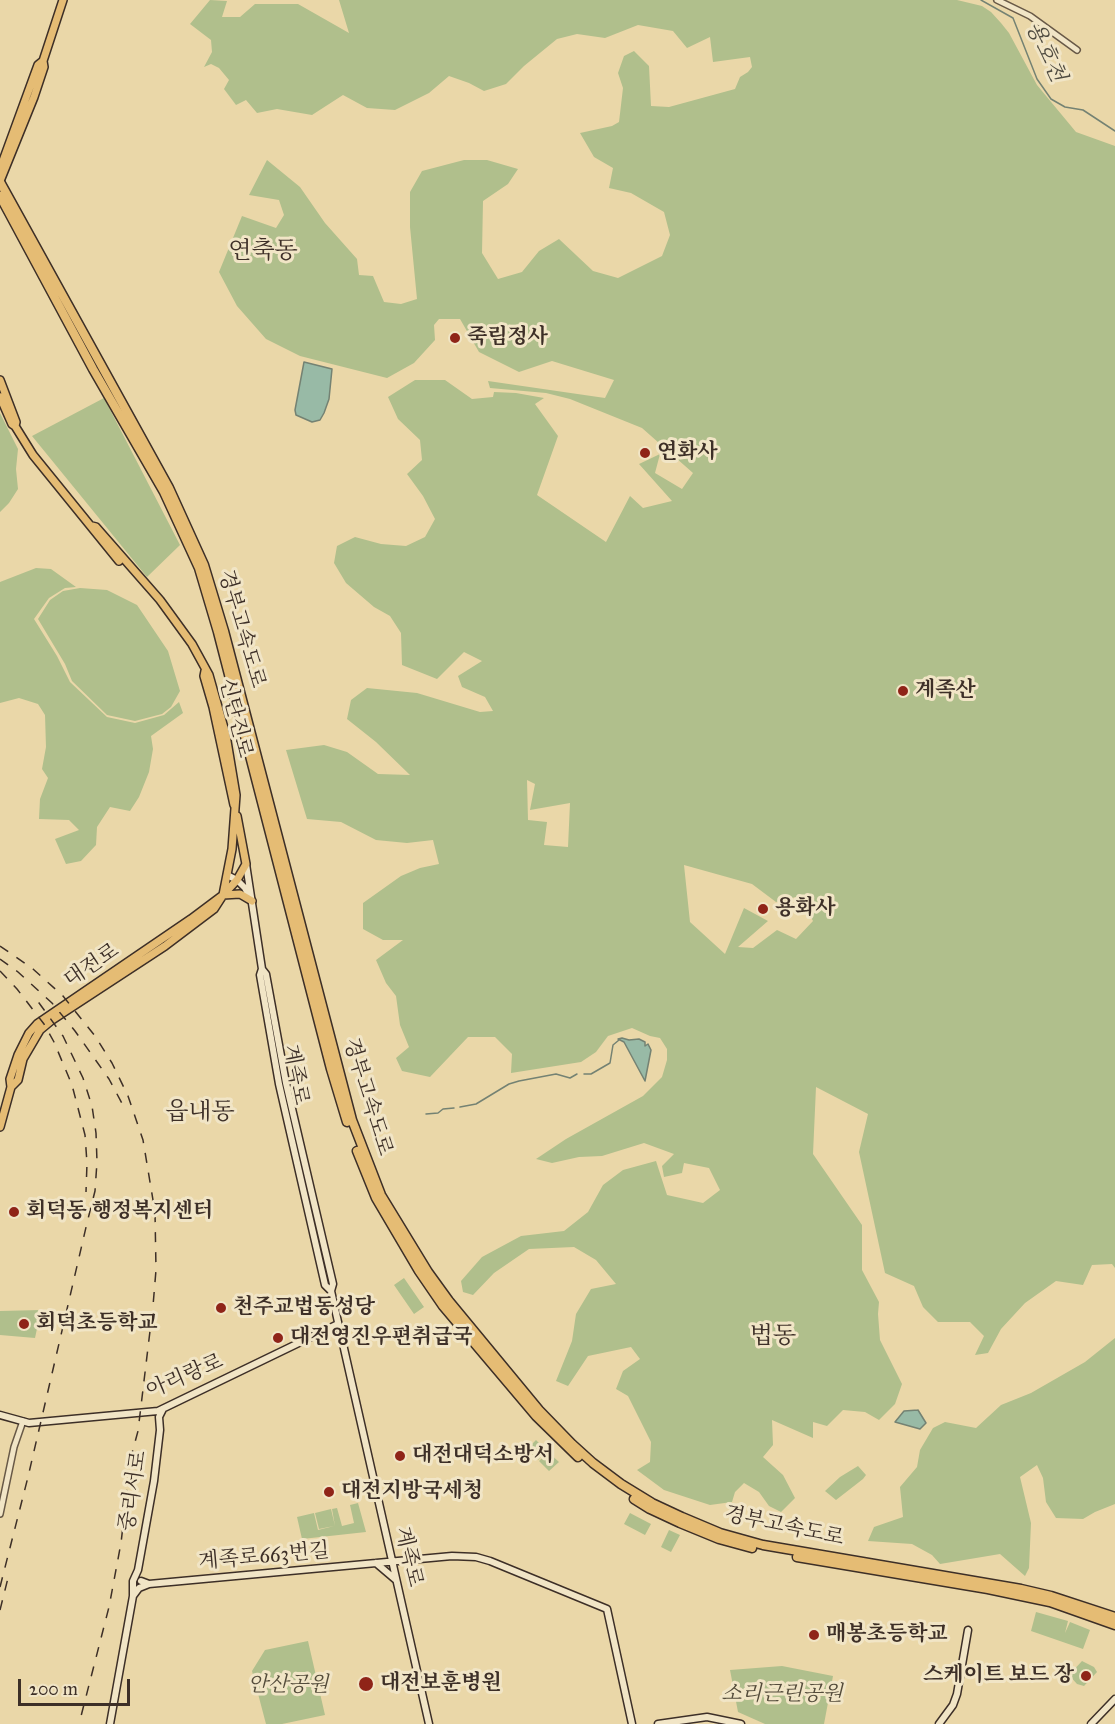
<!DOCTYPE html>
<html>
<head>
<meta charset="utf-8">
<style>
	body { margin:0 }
	#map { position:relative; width:1115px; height:1724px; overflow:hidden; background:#ead7a8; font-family:"IM FELL Great Primer",serif }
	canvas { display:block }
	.scale { position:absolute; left:18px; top:1679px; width:112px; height:27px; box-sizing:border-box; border:3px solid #3d2f27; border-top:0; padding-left:8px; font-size:18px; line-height:21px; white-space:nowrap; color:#3d2f27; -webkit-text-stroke:4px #f1e5c6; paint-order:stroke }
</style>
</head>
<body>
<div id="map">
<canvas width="1115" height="1724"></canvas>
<div class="scale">200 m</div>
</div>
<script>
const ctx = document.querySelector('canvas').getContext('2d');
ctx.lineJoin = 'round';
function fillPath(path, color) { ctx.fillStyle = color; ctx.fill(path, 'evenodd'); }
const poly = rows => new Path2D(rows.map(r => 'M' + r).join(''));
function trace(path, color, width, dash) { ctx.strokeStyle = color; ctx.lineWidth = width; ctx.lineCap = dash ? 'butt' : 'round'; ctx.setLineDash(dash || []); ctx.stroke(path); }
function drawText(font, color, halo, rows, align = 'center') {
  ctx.font = font + ' "IM FELL Great Primer","Noto Serif KR",serif'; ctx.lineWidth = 6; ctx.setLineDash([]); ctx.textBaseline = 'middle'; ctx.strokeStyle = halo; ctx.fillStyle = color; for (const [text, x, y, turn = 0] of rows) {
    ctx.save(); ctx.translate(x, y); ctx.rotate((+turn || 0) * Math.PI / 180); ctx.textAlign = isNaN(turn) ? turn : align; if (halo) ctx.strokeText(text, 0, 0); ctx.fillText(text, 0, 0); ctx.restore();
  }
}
fillPath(poly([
	[210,0,227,1,222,17,240,17,255,4,298,4,349,33,339,0,957,0,982,6,991,12,1001,23,1009,33,1037,85,1076,132,1115,146,1115,1268,1112,1264,1092,1265,1083,1285,1056,1281,1025,1303,1001,1329,988,1353,975,1355,984,1336,970,1322,938,1322,923,1307,914,1286,885,1273,859,1152,868,1114,816,1087,813,1154,862,1225,862,1270,879,1302,878,1314,880,1340,902,1384,895,1404,879,1420,865,1412,843,1410,827,1426,813,1422,813,1438,772,1420,773,1445,763,1457,783,1475,795,1498,781,1512,769,1506,759,1492,744,1483,735,1492,732,1502,710,1505,664,1490,637,1470,650,1462,651,1442,628,1396,616,1389,623,1371,640,1359,631,1347,588,1356,568,1386,556,1381,572,1341,576,1314,591,1289,616,1284,596,1260,574,1247,529,1249,494,1273,473,1295,463,1292,461,1281,482,1257,521,1236,564,1231,588,1212,603,1185,623,1170,656,1161,667,1195,703,1203,720,1190,709,1168,684,1163,682,1173,664,1177,662,1166,674,1154,644,1143,602,1156,579,1157,552,1163,536,1159,566,1139,643,1096,662,1077,667,1060,667,1049,660,1038,650,1036,632,1028,608,1036,596,1052,581,1062,511,1073,512,1054,495,1037,468,1037,430,1077,402,1071,396,1058,409,1047,400,1025,396,996,386,983,376,960,403,940,383,940,363,929,363,903,401,876,420,868,439,864,433,840,407,843,376,840,341,822,307,819,286,750,324,745,347,752,378,774,410,775,376,742,347,719,351,700,367,688,417,693,480,712,493,711,485,697,462,687,458,676,482,661,464,652,437,679,402,665,401,633,390,616,374,607,346,583,334,563,337,546,355,537,381,544,406,546,425,537,435,519,423,496,407,474,422,460,420,440,398,419,388,397,415,380,445,380,472,399,493,397,494,392,516,393,544,398,535,404,558,436,537,495,606,542,630,496,643,508,672,501,639,464,660,454,655,473,682,489,693,473,642,428,570,399,546,393,490,388,488,381,605,398,614,380,552,361,519,372,479,352,460,319,439,319,434,325,435,340,414,363,387,378,300,356,266,339,237,306,219,272,242,216,276,228,284,215,279,200,249,195,267,160,300,187,325,223,357,259,359,275,373,276,384,302,401,304,417,299,410,227,410,192,422,171,464,160,487,160,518,169,508,184,483,201,482,253,498,279,522,272,539,251,559,239,593,271,618,278,662,256,670,235,664,212,631,193,609,188,613,168,594,157,580,133,612,126,619,122,623,88,618,73,624,56,634,51,649,66,651,106,669,107,735,89,740,77,748,72,752,67,750,57,713,62,710,37,687,48,673,31,638,25,605,38,577,34,557,39,524,66,506,84,484,91,469,83,449,76,429,93,395,110,367,108,343,95,312,115,277,109,257,113,246,100,236,105,224,89,229,80,219,68,211,64,204,67,212,52,211,40,190,24],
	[527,780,535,784,530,810,570,803,568,847,544,845,547,822,528,820],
	[684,865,752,884,776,902,800,896,813,921,796,939,777,930,753,948,738,947,768,921,744,908,725,954,690,922],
	[104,398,180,545,147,577,32,436],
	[0,413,18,449,16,469,18,489,9,503,0,512],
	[36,568,51,569,76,587,65,588,49,598,34,619,57,656,70,682,107,717,135,723,164,715,179,702,183,713,151,736,153,749,149,772,139,797,130,811,110,807,97,827,96,845,81,861,66,864,55,839,79,830,69,820,39,819,40,799,48,778,42,769,46,747,45,715,38,704,19,698,0,703,0,582],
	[80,588,107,590,137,605,168,651,180,691,171,707,162,714,135,721,107,715,72,681,65,664,38,619,50,600,63,591],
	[404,1278,424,1307,414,1314,394,1285],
	[41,1310,35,1338,0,1335,0,1311],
	[1115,1338,1115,1504,1095,1512,1083,1519,1056,1518,1046,1502,1043,1478,1037,1465,1020,1477,1031,1523,1029,1568,1025,1576,1000,1554,940,1564,932,1555,912,1544,868,1541,874,1527,903,1517,900,1487,917,1467,920,1450,933,1428,945,1422,976,1428,1001,1405,1031,1393,1085,1362],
	[536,1440,547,1451,538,1460,527,1449],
	[548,1452,559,1462,549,1471,539,1461],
	[858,1466,866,1475,863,1479,836,1500,825,1491,840,1477],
	[358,1503,366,1532,302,1539,297,1517,314,1513,318,1530,334,1526,319,1529,315,1513,331,1509,335,1526,332,1509,337,1508,342,1526,354,1523,350,1505],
	[630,1513,651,1524,645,1535,624,1524],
	[669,1530,680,1535,671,1552,661,1547],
	[1036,1612,1068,1621,1065,1633,1070,1622,1090,1630,1083,1649,1031,1631],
	[308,1641,325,1715,282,1724,266,1724,252,1671,265,1650],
	[1082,1661,1094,1667,1097,1672,1084,1686,1077,1684,1069,1675],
	[782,1666,833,1676,824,1724,765,1724,738,1712,730,1670]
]), '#b0bf8c');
const water = poly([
	[304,362,332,369,329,399,324,413,320,420,312,422,296,415,295,410,304,362],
	[622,1038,629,1040,639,1039,645,1042,645,1046,648,1044,651,1050,645,1081,624,1042,618,1039,622,1038],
	[918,1410,926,1423,920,1429,895,1422,904,1411,918,1410]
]);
fillPath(water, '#98baa6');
trace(water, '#748273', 1.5);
trace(poly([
	[981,0,1013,18,1037,79,1051,99,1065,107,1083,110,1115,131],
	[584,1074,591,1074,610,1063,613,1045,619,1040],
	[460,1107,476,1104,509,1084,519,1081,556,1074,570,1078,577,1074],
	[426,1114,438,1113,443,1109,454,1108]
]), '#748273', 1.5);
const tertiary = poly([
	[997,0,1030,16,1077,50],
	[0,1514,14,1447,23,1421]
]);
const secondary = poly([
	[246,864,262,969,266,974,286,1083,333,1284,331,1291,429,1724],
	[227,875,237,880,245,888,249,896],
	[262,969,260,975,279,1084,325,1285,331,1291],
	[0,1415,29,1423,158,1411,338,1324],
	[376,1563,396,1580],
	[141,1581,149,1584,452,1556,476,1557,490,1561,607,1609,632,1724],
	[133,1596,139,1588,149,1584],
	[110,1724,133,1596,133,1581,138,1570,154,1481,160,1430,159,1417,163,1409],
	[658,1724,707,1717,741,1724],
	[939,1724,953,1705,957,1694,968,1630],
	[1091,1724,1115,1699]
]);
const primary = poly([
	[0,169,38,65,43,61],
	[0,181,34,97,44,67,43,61,63,0],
	[0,380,16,422,15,426,33,455,119,561],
	[0,397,12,424,15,426],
	[205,671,204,676,213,707,234,805],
	[223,895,240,894,252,901],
	[11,1087,18,1080,23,1059,40,1030,52,1020,165,946,214,909,223,895,232,849,236,795,226,735,209,675,192,644,160,600,96,527,92,526],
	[0,1127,11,1087,10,1079,18,1055,29,1033,37,1024,191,919,223,895,237,880,246,864,237,816]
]);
const motorway = poly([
	[0,182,169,488,204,565,224,631,352,1120,381,1195,428,1272,449,1301,539,1410,572,1444,593,1463,621,1484,652,1503,682,1517,720,1533,763,1545,1021,1589,1051,1596,1115,1617],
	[0,196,93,369,164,492,199,568,218,632,331,1069,347,1122],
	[357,1151,376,1198,419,1271,443,1306,536,1416,578,1457],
	[634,1499,650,1509,680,1523,719,1539,752,1548],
	[797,1557,988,1589,1050,1602,1115,1625]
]);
trace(tertiary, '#685947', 8);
trace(secondary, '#3d2f27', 9);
trace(primary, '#3d2f27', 10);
trace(motorway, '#3d2f27', 11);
trace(tertiary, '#f1e5c6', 5);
trace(secondary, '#f1e5c6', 6);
trace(primary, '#e5bc74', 7);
trace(motorway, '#e5bc74', 8);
trace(poly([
	[0,946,33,969,63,996,95,1036,112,1063,128,1096,143,1140,155,1212,156,1270,153,1306,138,1431,131,1457,121,1543,109,1607,79,1724],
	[0,959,18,972,52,1003,75,1031,109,1079,125,1109],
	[0,971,17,989,44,1024,54,1042,72,1085,85,1135,87,1163,86,1192],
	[0,1587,28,1477,87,1223,95,1191,97,1162,96,1133,92,1106,83,1078,63,1036,34,996],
	[0,1610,8,1578]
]), '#3d2f27', 1.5, [10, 10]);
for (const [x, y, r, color] of [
	[455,338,6,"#8f2418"],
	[645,453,6,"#8f2418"],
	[903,691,6,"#8f2418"],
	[763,909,6,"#8f2418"],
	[14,1212,6,"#8f2418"],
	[221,1308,6,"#8f2418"],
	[24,1324,6,"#8f2418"],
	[278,1338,6,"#8f2418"],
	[400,1456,6,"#8f2418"],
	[329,1492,6,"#8f2418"],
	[814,1635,6,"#8f2418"],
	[1086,1676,6,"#8f2418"],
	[366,1684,8,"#8f2418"]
]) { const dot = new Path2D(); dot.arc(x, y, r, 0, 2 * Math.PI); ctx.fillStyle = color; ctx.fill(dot); trace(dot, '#f1e5c6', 2); }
drawText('bold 21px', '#3d2f27', '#f1e5c6', [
	["죽림정사",467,338],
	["연화사",657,453],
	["계족산",915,691],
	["용화사",775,909],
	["회덕동 행정복지센터",26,1212],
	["천주교법동성당",233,1308],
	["회덕초등학교",36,1324],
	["대전영진우편취급국",290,1338],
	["대전대덕소방서",412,1456],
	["대전지방국세청",341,1492],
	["매봉초등학교",826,1635],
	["스케이트 보드 장",1074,1676,"right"],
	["대전보훈병원",380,1684]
], 'left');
drawText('21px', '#3d2f27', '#f1e5c6', [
	["경부고속도로",241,629,74],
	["신탄진로",235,718,76],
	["대전로",92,966,-34],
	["계족로",295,1075,79],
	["경부고속도로",367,1097,73],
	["아리랑로",185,1377,-23],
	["중리서로",134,1491,-81],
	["경부고속도로",784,1527,12],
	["계족로663번길",264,1557,-5],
	["계족로",408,1557,77]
]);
drawText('italic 21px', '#544c3b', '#f1e5c6', [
	["안산공원",288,1686],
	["소리근린공원",782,1695]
]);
drawText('italic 22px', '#4f4b40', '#f1e5c6', [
	["용호천",1045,52,65]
]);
drawText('24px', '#3d2f27', '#f1e5c6', [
	["연축동",263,252],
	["읍내동",200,1113],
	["법동",773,1337]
]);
</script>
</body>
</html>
